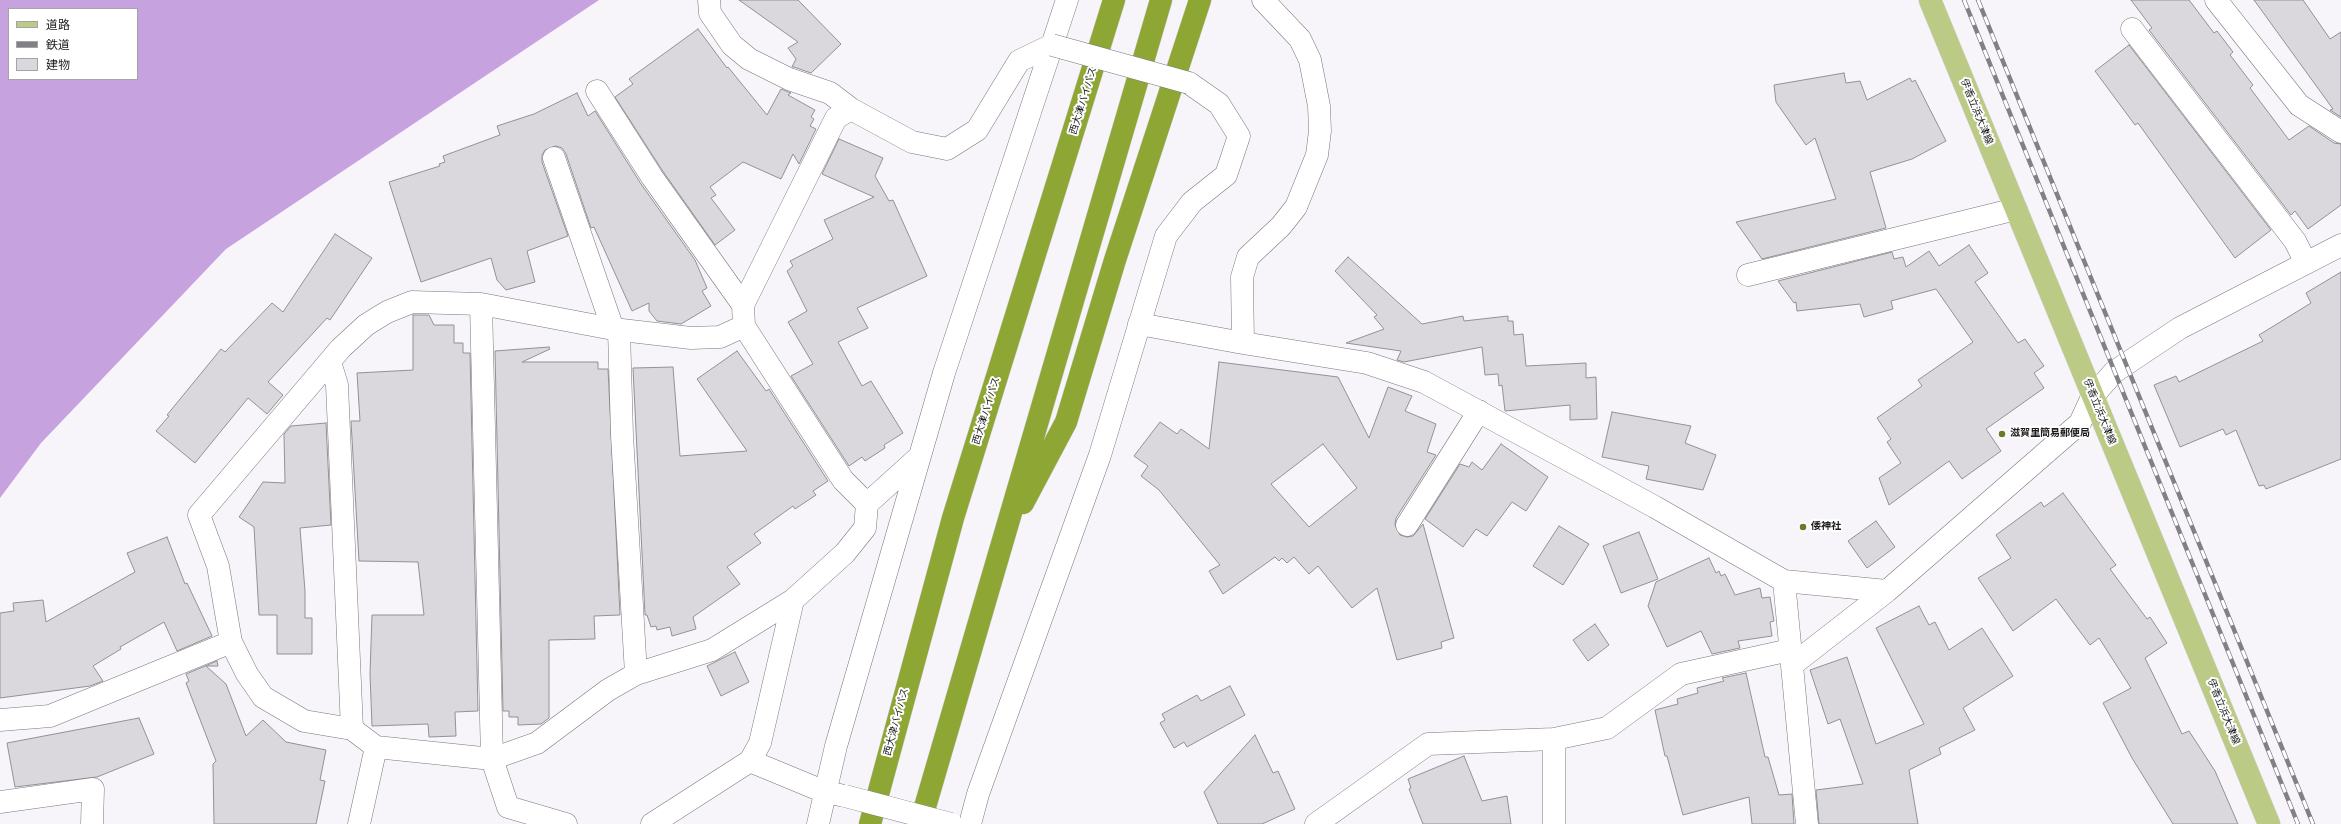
<!DOCTYPE html>
<html>
<head>
<meta charset="utf-8">
<style>
	body { margin:0 }
	#map { position:relative; width:2341px; height:824px; overflow:hidden; background:#f7f4fa; font-family:"Source Sans 3","Noto Sans JP",sans-serif }
	canvas { display:block }
	.legend { position:absolute; left:8px; top:8px; width:130px; height:72px; box-sizing:border-box; background:#fff; border:1px solid #a4a4a5; margin:0; padding:5px 7px; list-style:none; font-size:12px; color:#1c1b1d }
	.legend li { display:flex; align-items:center; gap:8px; height:20px }
	.legend b { width:20px; border:1px solid #a4a4a5 }
</style>
</head>
<body>
<div id="map">
<canvas width="2341" height="824"></canvas>
<ul class="legend">
<li><b style="height:5px;background:#bbca85"></b>道路</li>
<li><b style="height:5px;background:#828084"></b>鉄道</li>
<li><b style="height:11px;background:#dad7dd"></b>建物</li>
</ul>
</div>
<script>
const ctx = document.querySelector('canvas').getContext('2d');
ctx.lineJoin = 'round';
function fillPath(path, color) { ctx.fillStyle = color; ctx.fill(path, 'evenodd'); }
const poly = rows => new Path2D(rows.map(r => 'M' + r).join(''));
function trace(path, color, width, dash) { ctx.strokeStyle = color; ctx.lineWidth = width; ctx.lineCap = dash ? 'butt' : 'round'; ctx.setLineDash(dash || []); ctx.stroke(path); }
function drawText(font, color, halo, rows, align = 'center') {
  ctx.font = font + ' "Source Sans 3","Noto Sans JP",sans-serif'; ctx.lineWidth = 4; ctx.setLineDash([]); ctx.textBaseline = 'middle'; ctx.strokeStyle = halo; ctx.fillStyle = color; for (const [text, x, y, turn = 0] of rows) {
    ctx.save(); ctx.translate(x, y); ctx.rotate((+turn || 0) * Math.PI / 180); ctx.textAlign = isNaN(turn) ? turn : align; if (halo) ctx.strokeText(text, 0, 0); ctx.fillText(text, 0, 0); ctx.restore();
  }
}
fillPath(poly([
	[0,0,599,0,226,249,41,443,0,498],
	[9,9,137,9,137,79,9,79]
]), '#c6a3df');
const building = poly([
	[739,0,798,0,841,44,811,73,794,67,792,67,796,59,788,48,798,42,739,0],
	[2131,0,2189,0,2214,33,2217,31,2233,52,2230,55,2253,85,2250,88,2289,140,2309,126,2334,143,2341,144,2341,205,2308,229,2295,211,2291,215,2149,30,2152,28,2131,0],
	[2254,0,2303,0,2330,39,2341,32,2341,117,2330,110,2333,109,2254,0],
	[698,29,727,68,728,67,767,115,781,89,791,93,788,95,815,110,811,117,814,119,810,126,816,129,799,164,793,154,781,179,743,162,710,187,716,195,711,198,735,230,715,245,662,170,615,97,633,84,629,79,698,29],
	[2129,45,2271,230,2235,258,2138,123,2135,125,2095,71,2129,45],
	[1844,73,1846,83,1860,81,1867,100,1910,78,1912,82,1915,80,1946,141,1912,159,1870,172,1886,228,1762,259,1736,222,1836,199,1815,138,1806,145,1776,102,1774,85,1844,73],
	[577,93,588,116,595,111,641,184,695,260,707,288,702,291,711,306,681,324,657,321,649,311,649,303,632,311,594,227,591,228,566,154,562,148,556,146,545,150,542,155,542,162,568,236,527,251,535,282,506,290,497,280,491,258,421,282,389,182,440,166,439,164,445,162,443,156,500,135,497,126,534,114,577,93],
	[839,139,883,158,875,176,889,201,893,200,927,276,857,308,868,328,838,342,862,386,871,381,903,433,884,445,885,448,865,461,862,457,849,466,791,376,813,364,788,322,807,311,787,271,793,266,790,261,833,239,824,220,874,197,822,174,839,139],
	[335,234,372,258,330,320,327,318,268,382,283,395,267,414,248,398,195,463,156,431,169,416,167,415,221,349,225,352,272,303,283,312,335,234],
	[1969,245,1988,273,1975,282,2018,343,2025,339,2044,366,2034,373,2044,388,1986,429,2001,451,1962,479,1949,461,1889,505,1879,478,1901,463,1887,442,1891,439,1877,418,1922,386,1918,380,1973,342,1936,289,1891,301,1893,309,1864,317,1860,304,1797,311,1796,302,1794,303,1778,281,1892,252,1894,259,1903,257,1906,267,1929,251,1939,266,1969,245],
	[1348,257,1422,324,1463,316,1464,321,1508,316,1508,321,1513,321,1514,335,1523,334,1526,366,1586,363,1586,378,1596,377,1597,419,1570,420,1570,405,1505,411,1502,385,1499,386,1498,374,1485,375,1482,347,1404,362,1397,360,1401,351,1346,343,1384,329,1374,317,1377,315,1335,271,1348,257],
	[2341,272,2341,459,2266,489,2264,485,2259,486,2236,430,2226,435,2223,429,2180,447,2154,385,2176,376,2179,382,2263,341,2259,335,2311,303,2306,293,2341,272],
	[413,315,429,315,434,325,454,325,454,343,463,343,463,353,470,353,478,711,455,712,456,736,429,737,428,724,372,726,370,674,372,615,424,615,418,562,359,561,351,421,360,421,357,373,413,370,413,315],
	[549,347,550,349,522,362,598,362,598,369,608,369,620,615,594,616,595,639,549,640,549,718,541,724,518,725,518,717,509,717,509,711,503,711,495,351,549,347],
	[737,351,766,391,769,389,828,481,813,491,816,495,795,509,793,506,754,534,761,543,727,567,740,584,693,617,696,629,672,636,670,627,657,630,656,626,651,627,647,615,645,615,633,368,673,367,680,456,747,451,697,379,737,351],
	[1219,362,1338,377,1369,438,1388,387,1412,396,1405,411,1436,424,1427,452,1436,455,1396,518,1395,525,1400,535,1407,537,1413,536,1423,524,1454,638,1441,642,1442,648,1397,660,1377,588,1352,608,1318,566,1309,574,1294,557,1287,563,1282,558,1279,561,1275,557,1223,594,1209,571,1220,565,1159,490,1141,476,1148,466,1134,456,1160,422,1177,434,1181,429,1209,449,1219,362],
	[1323,444,1357,488,1309,527,1271,484,1323,444],
	[1612,412,1691,426,1685,443,1716,455,1703,490,1646,479,1649,466,1602,457,1612,412],
	[326,423,331,525,300,528,305,591,305,618,312,618,312,654,277,654,277,615,259,615,254,527,239,517,263,482,285,483,284,434,291,426,326,423],
	[1501,444,1548,477,1526,511,1512,502,1487,536,1476,529,1463,547,1425,519,1460,464,1469,467,1472,462,1482,470,1501,444],
	[2063,493,2116,565,2110,569,2147,619,2150,617,2167,643,2145,658,2182,734,2189,731,2215,771,2238,824,2173,824,2132,758,2103,703,2131,688,2099,638,2090,645,2056,599,2013,631,1978,578,2011,558,1996,535,2041,502,2044,507,2063,493],
	[1876,521,1895,547,1867,568,1848,541,1876,521],
	[1559,526,1589,544,1563,585,1533,566,1559,526],
	[1639,532,1658,579,1621,593,1603,546,1639,532],
	[167,537,185,584,187,583,212,636,177,651,164,622,120,647,121,649,93,666,103,681,90,686,0,698,0,613,14,611,13,603,43,600,46,622,135,572,127,553,167,537],
	[1709,558,1716,573,1719,571,1721,576,1725,574,1735,595,1760,588,1762,598,1770,597,1774,621,1770,622,1772,636,1738,641,1740,648,1712,654,1701,631,1667,647,1648,606,1656,582,1709,558],
	[1919,606,1929,625,1935,622,1949,650,1982,628,2013,676,1963,708,1975,730,1939,748,1941,754,1909,770,1918,824,1819,824,1816,790,1863,784,1840,719,1828,724,1810,670,1847,657,1876,744,1924,724,1876,628,1919,606],
	[1595,624,1609,645,1588,661,1573,640,1595,624],
	[735,652,749,682,721,696,707,666,735,652],
	[217,661,218,666,206,666,226,684,246,736,263,720,286,742,326,750,320,780,325,781,316,824,214,824,213,764,216,761,186,683,189,681,186,674,217,661],
	[1746,673,1765,757,1768,757,1779,795,1792,794,1794,824,1752,824,1749,797,1683,815,1667,756,1665,756,1655,710,1678,704,1677,699,1698,693,1697,688,1724,681,1722,678,1746,673],
	[1230,686,1245,715,1187,747,1184,742,1174,748,1160,723,1165,720,1162,714,1197,695,1201,701,1230,686],
	[139,718,154,754,97,777,15,787,7,743,139,718],
	[1255,735,1273,773,1278,771,1295,809,1262,824,1218,824,1204,792,1255,735],
	[1464,756,1482,801,1507,796,1511,824,1423,824,1409,789,1411,788,1408,779,1464,756]
]);
fillPath(building, '#dad7dd');
trace(building, '#939096', 1);
const minor = poly([
	[709,0,710,13,732,45,749,59,789,79,830,93,851,109,912,142,947,149,977,130,1019,61,1052,45],
	[2216,0,2299,105,2341,132],
	[2132,29,2295,241,2306,263],
	[597,91,652,177,743,305],
	[554,158,613,329],
	[1748,275,2016,209],
	[481,304,492,759,508,807,566,824],
	[1139,324,1243,343,1367,363,1424,382,1655,507,1784,581,1807,824],
	[744,326,720,337,691,338,613,329,481,304,412,302,387,312,366,325,341,348,199,515,218,566,231,642,247,674,263,697,304,721,352,729,376,747,492,759,537,743,608,690,636,674,712,650,793,600],
	[619,330,622,435,636,674],
	[1243,343,1242,277,1248,257,1281,226,1296,207,1317,155,1320,131,1319,106,1310,60,1300,39,1263,0],
	[330,362,337,385,352,729],
	[867,504,919,457],
	[1407,525,1479,411],
	[1784,581,1887,591,2080,423,2092,397,2114,372,2180,328,2341,245],
	[1792,665,1887,591],
	[0,720,50,716,231,642],
	[750,761,825,792,840,795],
	[0,802,93,789,92,824],
	[359,824,376,747],
	[652,824,750,761,760,743,793,600,845,553,865,528,867,504,843,480,744,326,743,305,836,118,851,109],
	[818,824,836,746,944,373,1067,0],
	[970,824,978,794,1100,455,1166,236,1192,202,1226,175,1239,136,1219,104,1189,83],
	[1316,824,1428,744,1554,739,1607,728,1681,674,1790,650],
	[1554,824,1554,739]
]);
const major = poly([
	[1930,0,2269,824]
]);
const highway = poly([
	[1023,503,1066,422,1115,260,1200,0],
	[870,824,953,518,1114,0],
	[920,824,1161,0]
]);
trace(minor, '#7a777c', 23);
trace(major, '#d2d1d2', 23);
trace(highway, '#d2d1d2', 23);
trace(minor, '#fff', 22);
trace(major, '#bbca85', 22);
trace(highway, '#8ea634', 22);
const rail = poly([
	[1964,0,2298,824],
	[1978,0,2313,824]
]);
trace(rail, '#828084', 4.5);
trace(rail, '#fff', 3, [9]);
const minorBridge = poly([
	[1052,45,1189,83],
	[845,796,951,824]
]);
trace(minorBridge, '#7a777c', 23, []);
trace(minorBridge, '#fff', 22);
for (const [x, y, r, color] of [
	[2002,434,4,"#697a29"],
	[1803,527,4,"#697a29"]
]) { const dot = new Path2D(); dot.arc(x, y, r, 0, 2 * Math.PI); ctx.fillStyle = color; ctx.fill(dot); trace(dot, '#fff', 1.5); }
drawText('10px', '#1c1b1d', '#fff', [
	["西大津バイパス",1084,101,-73],
	["伊香立浜大津線",1976,112,68],
	["西大津バイパス",987,411,-73],
	["伊香立浜大津線",2099,412,68],
	["伊香立浜大津線",2223,712,68],
	["西大津バイパス",897,722,-75]
]);
drawText('bold 10px', '#1c1b1d', '#fff', [
	["滋賀里簡易郵便局",2010,434],
	["倭神社",1811,527]
], 'left');
</script>
</body>
</html>
